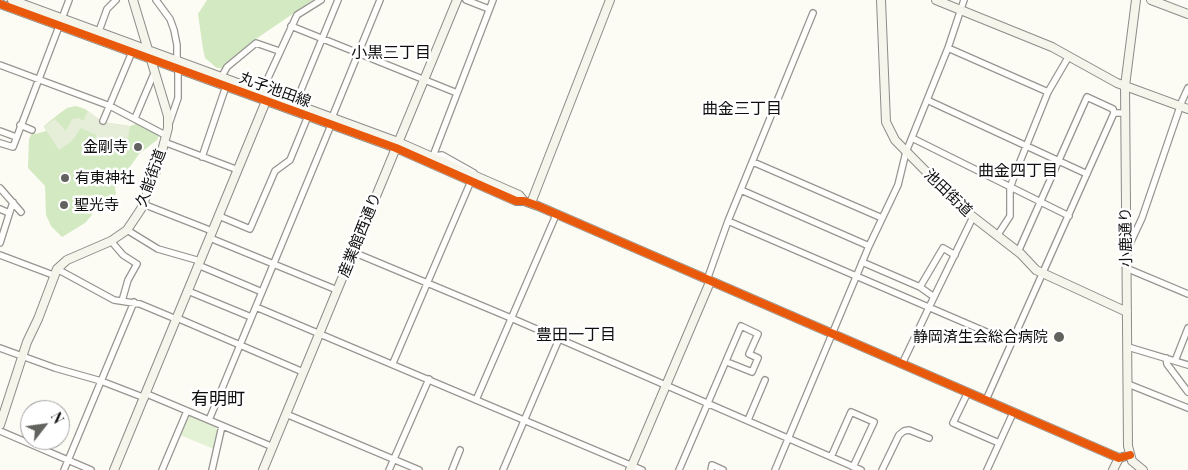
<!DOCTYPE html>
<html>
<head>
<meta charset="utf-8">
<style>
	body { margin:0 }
	#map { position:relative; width:1188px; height:470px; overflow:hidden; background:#fcfbf4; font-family:"Playfair Display",serif }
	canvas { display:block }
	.north { position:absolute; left:20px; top:400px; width:50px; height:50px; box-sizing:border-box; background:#fff; border:1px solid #9f9f9f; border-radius:50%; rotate:60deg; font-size:14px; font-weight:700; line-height:20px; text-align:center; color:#0f0f0f }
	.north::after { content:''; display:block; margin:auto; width:18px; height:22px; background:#62625f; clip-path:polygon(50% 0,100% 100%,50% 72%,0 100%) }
</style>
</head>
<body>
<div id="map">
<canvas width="1188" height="470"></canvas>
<div class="north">N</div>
</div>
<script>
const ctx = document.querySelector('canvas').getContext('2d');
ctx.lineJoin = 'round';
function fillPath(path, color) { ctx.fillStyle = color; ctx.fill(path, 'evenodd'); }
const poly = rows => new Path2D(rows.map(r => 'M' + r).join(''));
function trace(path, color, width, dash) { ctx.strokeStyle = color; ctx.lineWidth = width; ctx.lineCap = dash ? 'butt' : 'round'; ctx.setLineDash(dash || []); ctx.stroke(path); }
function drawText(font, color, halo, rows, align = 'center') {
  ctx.font = font + ' "Playfair Display","Noto Sans JP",serif'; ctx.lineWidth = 5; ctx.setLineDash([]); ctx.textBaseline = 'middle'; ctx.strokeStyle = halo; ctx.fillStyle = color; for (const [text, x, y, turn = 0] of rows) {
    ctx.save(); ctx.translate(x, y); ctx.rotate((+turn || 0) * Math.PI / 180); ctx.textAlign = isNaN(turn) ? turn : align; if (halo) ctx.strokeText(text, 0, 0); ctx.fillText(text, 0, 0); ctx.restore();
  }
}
fillPath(poly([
	[189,415,219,428,214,449,180,435]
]), '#e3f1d4');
fillPath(poly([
	[207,0,313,0,250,43,222,68,217,68,205,58,203,49,198,14],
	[76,106,85,109,103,122,130,126,138,123,159,136,157,140,139,154,115,188,116,194,105,203,96,203,91,210,92,215,85,223,62,237,51,226,46,215,45,186,28,168,29,139,33,131,35,134,46,131,44,126,60,113,67,108]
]), '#d3e9c2');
fillPath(poly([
	[88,111,103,122,130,126,128,138,117,136,115,147,94,144,96,135,81,128,72,141,59,150,44,127,55,119,66,131,72,119,79,118,83,121]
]), '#e6edd8');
const street = poly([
	[156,0,170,19,174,30,177,45,177,60],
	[466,0,489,9],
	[291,26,457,93],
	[99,31,107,9,116,0],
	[948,48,1048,92],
	[0,65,110,106,165,135],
	[262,91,297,15,321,0],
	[927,100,1087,174],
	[294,107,338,0],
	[135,118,155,71],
	[331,120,380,0],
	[103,121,132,52],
	[169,124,178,98,178,68],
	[20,125,32,130],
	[0,131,16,137],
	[912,138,1069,216],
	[164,142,238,170],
	[0,143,13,147,69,0],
	[202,157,226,86,222,76,227,67,256,43,279,51],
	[753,162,882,218],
	[474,173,442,155,433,156,493,0],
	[0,188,21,212],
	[741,190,869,246],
	[143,204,212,231],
	[0,209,9,213],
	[219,216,250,229,275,171,290,160,308,116],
	[728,221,1012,343],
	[127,230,158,249,200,261],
	[997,236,1010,216,1010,188,1015,174,1048,92,1069,56],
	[210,238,337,290],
	[111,241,123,255,137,264,128,280,122,301],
	[0,243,13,202],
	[1127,250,1142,218,1182,101,1188,88],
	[353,252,511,318,861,470],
	[1018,252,1087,97,1113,109,1114,113],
	[0,255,53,275],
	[862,262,920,287,934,297,902,364],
	[198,265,262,292],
	[1126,268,1188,294],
	[57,269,114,300,140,304,176,319],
	[707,280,728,221,813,13],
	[920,287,943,248,955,255],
	[188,291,251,317],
	[934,297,973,217],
	[256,307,642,470],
	[177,318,303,372],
	[1128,347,1188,365],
	[0,348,55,368,101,381,145,398],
	[1166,358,1167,364,1188,392],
	[1175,361,1188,328],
	[393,363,471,181],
	[1128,384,1188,408],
	[968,392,953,423,999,443],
	[147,394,273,447],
	[476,400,556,215],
	[986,400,1114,113,1126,113],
	[286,414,419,470],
	[209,420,331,125],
	[748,420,765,380],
	[0,431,91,470],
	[831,457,851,412,874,422,853,467],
	[64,470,134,302],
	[162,470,187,411],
	[212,470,222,426],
	[389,470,429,379],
	[452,470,460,450],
	[503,470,559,339],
	[679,470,741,326,758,334,749,354,758,358,752,372,727,362],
	[711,470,712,465,723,470],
	[775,470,869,246,898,185,906,152,948,48,964,0],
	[882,470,899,435,904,431,909,430,929,438],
	[987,470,1013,413]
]);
const secondary = poly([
	[12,0,398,142,519,195,524,201],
	[881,0,886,122,895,140,963,209,1021,254,1036,270,1127,312],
	[936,0,1052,47,1117,83,1188,109],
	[1136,0,1125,86,1128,446,1132,461,1143,470],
	[1151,0,1188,14],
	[0,4,396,148,516,201,524,201,538,206,1119,458,1130,455],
	[531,203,610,0],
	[0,425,27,342,38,319,57,269,67,260,111,241,127,230,141,209,158,166,168,128,168,116,133,0],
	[114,470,266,101,265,98],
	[263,470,457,0],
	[630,470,710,282],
	[1113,470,1119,458]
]);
trace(street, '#969592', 8);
trace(secondary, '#8c8c89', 10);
trace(street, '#fffefd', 5.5);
trace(secondary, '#f5f5eb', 8);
trace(poly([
	[0,4,396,148,516,201,524,201,538,206,1119,458,1130,455]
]), '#e8590c', 8);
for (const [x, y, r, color] of [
	[138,147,5,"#62625f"],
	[65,178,5,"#62625f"],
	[64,205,5,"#62625f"],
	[1059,337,6,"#62625f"]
]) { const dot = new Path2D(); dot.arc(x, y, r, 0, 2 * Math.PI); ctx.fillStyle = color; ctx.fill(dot); trace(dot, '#fff', 2); }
drawText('15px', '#0f0f0f', '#fff', [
	["丸子池田線",275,90,20],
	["久能街道",151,178,-70],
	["池田街道",948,193,44],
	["産業館西通り",360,235,-68],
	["小鹿通り",1126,237,-91]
]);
drawText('15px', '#0f0f0f', '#fff', [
	["金剛寺",128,147],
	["有東神社",75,178,"left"],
	["聖光寺",74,205,"left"],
	["静岡済生会総合病院",1048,337]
], 'right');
drawText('16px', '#0f0f0f', '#fff', [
	["小黒三丁目",391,53],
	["曲金三丁目",742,109],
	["曲金四丁目",1018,171],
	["豊田一丁目",576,335]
]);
drawText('18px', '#0f0f0f', '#fff', [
	["有明町",218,399]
]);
</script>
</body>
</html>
